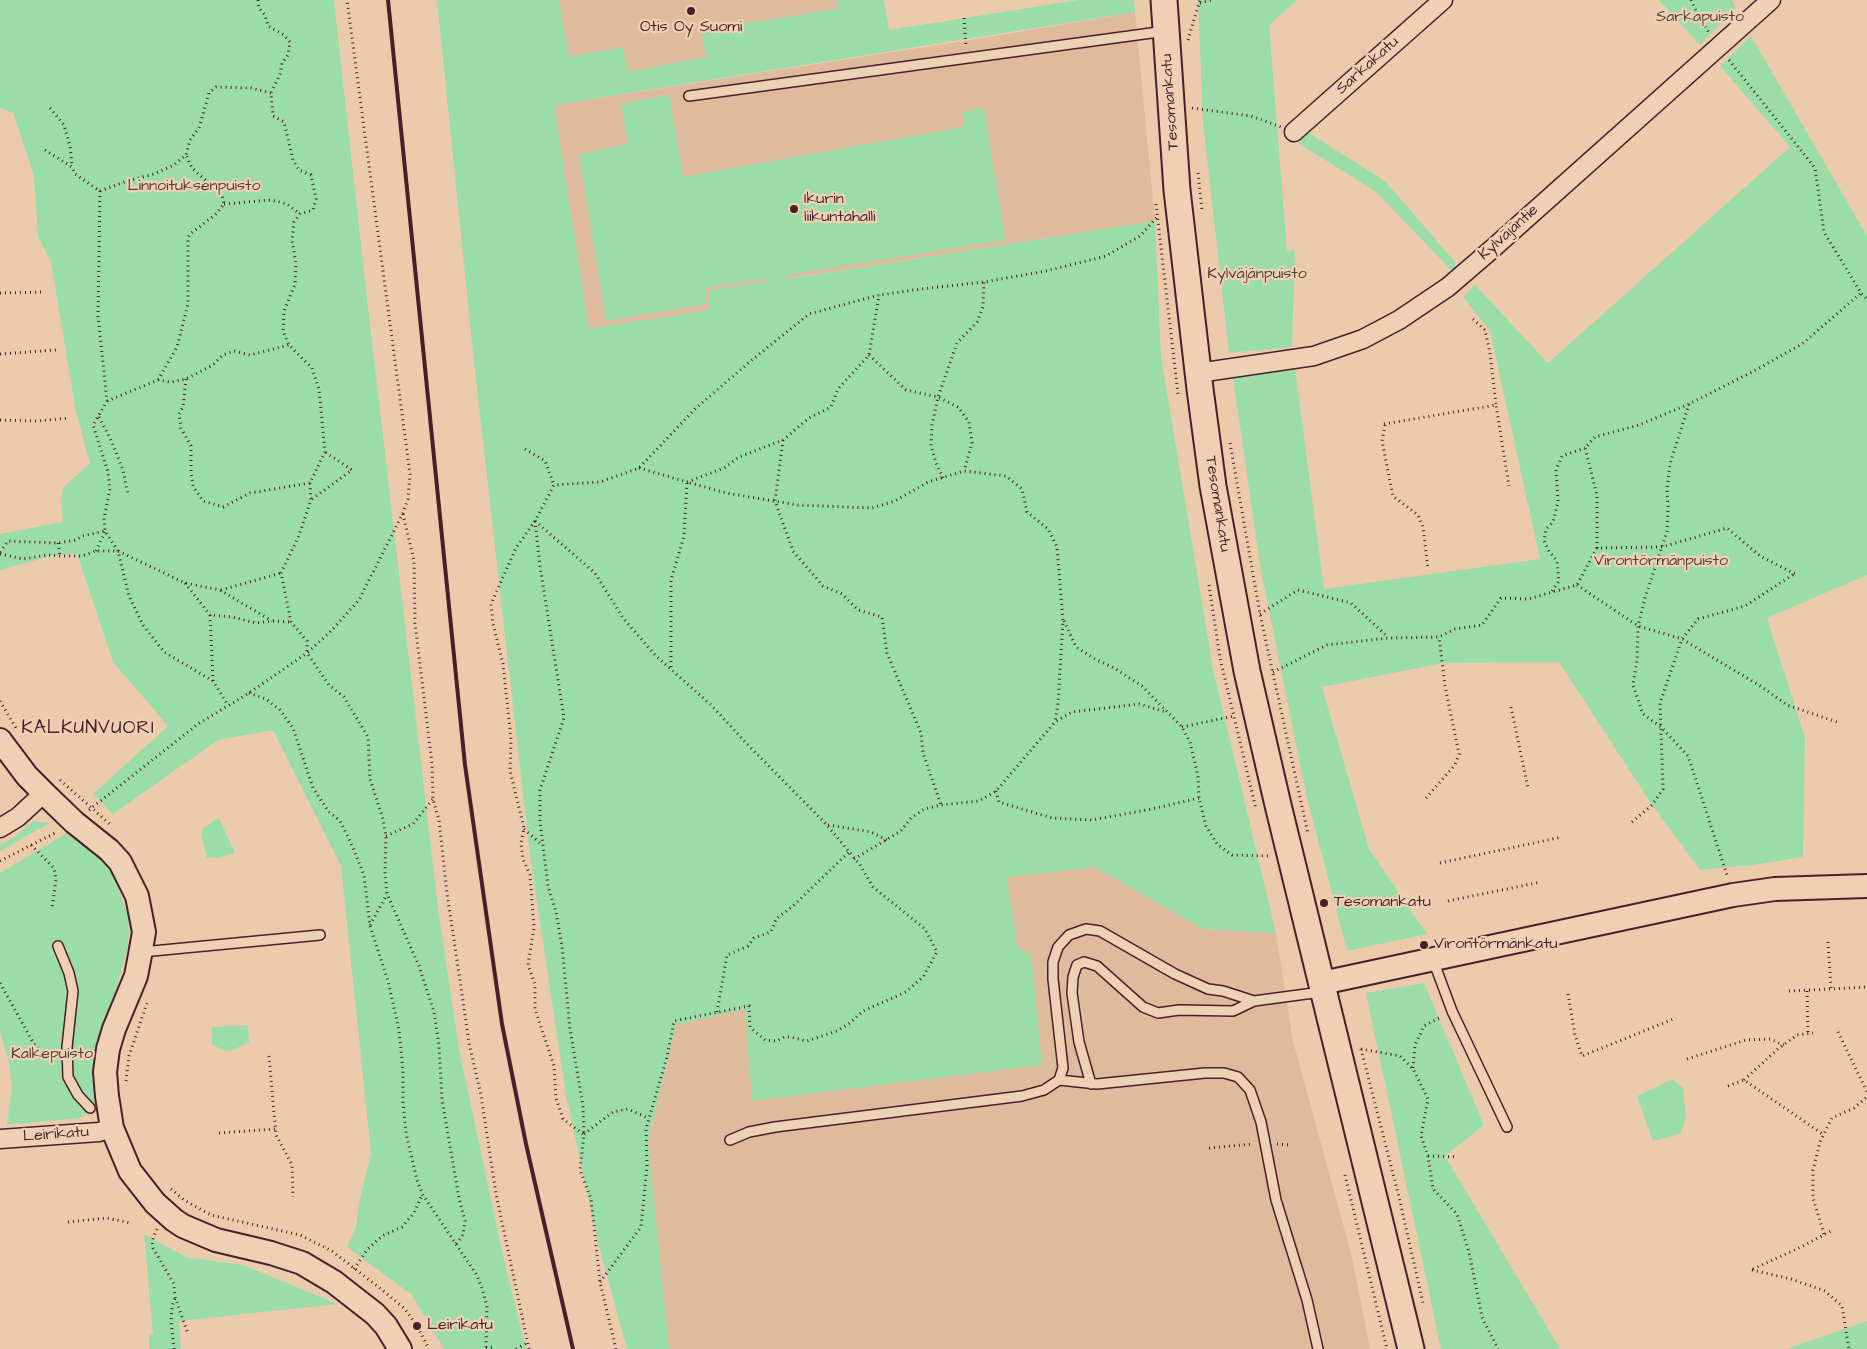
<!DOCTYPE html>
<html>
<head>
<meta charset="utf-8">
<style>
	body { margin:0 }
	canvas { display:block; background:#eccbac }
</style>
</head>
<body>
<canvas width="1867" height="1349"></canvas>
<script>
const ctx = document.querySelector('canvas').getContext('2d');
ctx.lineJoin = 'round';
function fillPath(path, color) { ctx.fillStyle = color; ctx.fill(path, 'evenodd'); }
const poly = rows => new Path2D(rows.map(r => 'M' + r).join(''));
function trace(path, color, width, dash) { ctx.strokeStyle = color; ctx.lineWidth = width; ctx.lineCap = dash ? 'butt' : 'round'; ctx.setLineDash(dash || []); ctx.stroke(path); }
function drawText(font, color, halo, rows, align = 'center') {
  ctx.font = font + ' "Architects Daughter",sans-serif'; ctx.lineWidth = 4.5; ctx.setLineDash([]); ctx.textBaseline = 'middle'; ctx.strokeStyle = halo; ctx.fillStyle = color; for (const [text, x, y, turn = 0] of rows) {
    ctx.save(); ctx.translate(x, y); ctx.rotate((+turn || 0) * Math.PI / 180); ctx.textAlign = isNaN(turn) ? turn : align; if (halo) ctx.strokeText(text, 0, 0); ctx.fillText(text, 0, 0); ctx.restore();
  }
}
fillPath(poly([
	[559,0,837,0,839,9,701,30,706,57,628,72,623,47,569,58],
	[1135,12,1155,221,708,291,711,310,589,329,554,105,989,37],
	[1095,867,1203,929,1276,933,1293,1041,1352,1257,1370,1349,669,1349,648,1140,676,1025,745,1009,752,1100,1017,948,1007,877]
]), '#dfbb9e');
fillPath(poly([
	[0,0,334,0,364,273,438,908,459,1049,504,1260,526,1349,444,1349,412,1295,347,1247,356,1227,359,1203,371,1153,341,866,273,730,218,740,113,814,93,794,168,726,113,662,77,554,51,556,0,570,0,534,63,522,61,501,63,488,90,463,76,412,51,262,38,236,34,176,13,113,0,108],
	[437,0,559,0,569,57,623,47,628,72,706,57,701,30,838,9,837,0,884,0,889,30,1078,0,1134,0,1135,12,554,105,589,329,710,310,708,291,768,281,767,278,705,288,707,304,606,321,579,154,628,144,621,104,669,95,683,177,964,127,962,112,984,108,1005,240,787,275,787,279,1155,221,1161,357,1213,669,1276,933,1203,929,1095,867,1007,877,1017,947,1031,955,1042,1065,752,1101,745,1009,676,1025,648,1140,669,1349,627,1349,599,1247,566,1095,530,856,473,353],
	[1198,0,1297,0,1269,25,1287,251,1295,250,1292,347,1229,353,1203,123],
	[1659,0,1732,0,1736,8,1700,45],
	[1751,36,1867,236,1867,575,1767,618,1805,738,1803,857,1753,865,1700,870,1652,805,1559,662,1444,663,1322,687,1369,849,1427,934,1347,951,1306,794,1260,565,1233,377,1295,369,1324,589,1540,559,1490,331,1463,297,1475,285,1548,363,1790,147,1720,66],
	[1309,133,1385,181,1455,262,1454,273,1376,192,1298,143],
	[219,818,235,853,217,858,207,858,201,835,204,827],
	[33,821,50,823,0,851,0,845,13,838],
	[67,833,104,862,114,877,128,915,129,934,127,950,113,1001,101,1031,95,1053,93,1071,96,1106,81,1118,7,1125,12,1088,9,1062,0,1033,0,873],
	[1424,983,1484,1125,1445,1156,1560,1349,1441,1349,1366,993],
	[248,1025,249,1042,235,1049,226,1051,212,1045,212,1027],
	[1672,1079,1683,1088,1686,1118,1680,1134,1653,1141,1637,1096],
	[144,1234,186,1257,243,1265,338,1304,179,1321,181,1349,149,1349,149,1334,153,1334],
	[1867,1321,1867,1349,1787,1349]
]), '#9bdda8');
const service = poly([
	[689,96,1166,31],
	[58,946,69,973,73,991,67,1047,68,1077,78,1095,90,1108],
	[142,952,320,935],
	[1433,960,1452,1011,1507,1127],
	[1059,1080,1097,1084,1205,1073,1224,1073,1238,1077,1250,1090,1261,1122,1276,1200,1307,1300,1318,1349],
	[1091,1084,1079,1042,1072,993,1073,977,1077,965,1084,962,1097,966,1143,1007,1158,1013,1179,1010,1233,1011,1254,1001,1321,992],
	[730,1140,749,1132,775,1127,1022,1096,1044,1090,1059,1080,1063,1068,1053,979,1053,962,1058,947,1069,935,1086,929,1100,931,1175,974,1208,989,1223,991,1254,1001]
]);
const minor = poly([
	[1294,132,1443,0],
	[1198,373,1314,356,1363,339,1399,320,1448,287,1491,250,1771,0],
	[0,828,18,817,44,793],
	[0,1139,99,1132,112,1128]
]);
const tertiary = poly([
	[0,740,27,776,44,793,74,822,109,850,120,862,137,896,144,932,140,955,136,976,114,1029,108,1049,105,1072,107,1096,112,1128,130,1171,155,1203,174,1220,183,1226,216,1240,271,1253,302,1263,334,1282,375,1314,386,1326,400,1349],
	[1322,983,1733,895,1775,889,1867,886]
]);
const secondary = poly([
	[1164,0,1177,190,1200,389,1213,486,1247,671,1278,805,1411,1349]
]);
trace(service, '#4a1f2b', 12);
trace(minor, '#4a1f2b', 21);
trace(tertiary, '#4a1f2b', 26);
trace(secondary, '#4a1f2b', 29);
trace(poly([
	[258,0,259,8,265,15,268,26,284,35,290,42,288,55,282,63,280,74,271,93,273,116,284,122,293,160,299,170,311,175,316,199,313,210,300,214,294,222,292,240,296,264,295,284,284,311,283,331,289,345,312,368,319,389,325,452,310,483,311,500,298,538,281,573,291,622,307,641,307,653,329,685,344,697,368,737,370,779,383,819,386,836,385,874,387,894,419,966,434,1012,439,1045,442,1100,459,1198,465,1221,463,1235,456,1244],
	[1691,0,1700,19,1710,34],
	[1200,3,1212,0],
	[964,18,966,47],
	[1188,40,1200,0],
	[1729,60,1815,168,1824,232,1861,293,1867,299],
	[50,108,64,125,70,146,72,166],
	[1192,108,1251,116,1281,127],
	[45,150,72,167,75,174,100,191],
	[1198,173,1202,211],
	[100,191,98,316,107,401,93,425,108,472,110,489,104,518,105,531,118,551,129,596,143,625,164,652,213,681,228,705],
	[100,191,127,181,154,174,174,165,186,155,190,140,199,128,209,93,216,87,251,88,271,93],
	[224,204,271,200,287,204,300,214],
	[1156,204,1178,394],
	[0,293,44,292],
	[1473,319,1485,330,1490,353,1496,405],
	[0,354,56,350],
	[869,355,906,390,938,397,958,407,969,422,972,443,964,471],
	[186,379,183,407,179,414,181,428,191,446,191,472,193,486,203,501,223,507,250,493,310,483],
	[158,380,177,347,188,304,188,238,190,234,215,215,224,204,222,195,192,168,186,155],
	[107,401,158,380,171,382,186,379,213,365,223,355,234,351,250,355,289,345],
	[1689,404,1670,464,1667,490,1668,506,1667,531,1645,598,1638,626,1637,660,1633,685,1643,714,1661,727,1688,756,1728,878],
	[99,417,110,438,123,470,128,495],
	[0,420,37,421,69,418],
	[1384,424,1496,405,1509,486],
	[1385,425,1382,441,1393,496,1418,515,1423,527,1428,569],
	[783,440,775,501,793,551,823,586,842,594,858,610,882,617,887,653,921,733,923,753,941,805],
	[1230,443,1260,614,1308,834],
	[525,449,545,461,554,485],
	[639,468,687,482,724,468,739,457,783,440,809,418,831,407,838,389,869,355,879,295],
	[943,478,936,463,931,446,932,425,938,397,957,343,977,322,983,307,984,282],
	[312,499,352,470,325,452],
	[403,514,414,561,415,623,432,764,433,799,439,820,447,893,463,1001,469,1043,481,1095,496,1194,529,1349],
	[535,521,595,573,623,618,656,656,711,705,749,746,827,825,860,865,873,887,925,929,937,952,923,977,906,992,863,1011,850,1023,837,1031,807,1041,790,1037,784,1037,777,1041,765,1040,750,1027,749,1006,674,1021,667,1057,646,1129,647,1166,641,1227,600,1282],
	[535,521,540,566,564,718,540,790,540,821,548,886,556,912,562,946,570,1029,583,1106,584,1134],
	[58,543,60,556],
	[1597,548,1597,495,1585,448,1595,437,1639,425,1689,404,1754,371,1802,344,1861,293],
	[96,551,105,532],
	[0,552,8,541,58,543,76,540,82,536,105,531],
	[0,554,23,559,47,555,60,556,82,556,96,551,118,551,185,583,220,590,272,621],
	[185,583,210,615],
	[1209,585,1220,658,1256,809],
	[1577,585,1638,626,1682,639,1762,687,1787,705,1840,723],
	[221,590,281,573],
	[1552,591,1559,581,1557,561,1549,551,1544,541,1546,529,1553,522,1558,502,1556,470,1562,456,1585,448],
	[1260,614,1298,590,1351,603,1388,637],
	[1064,621,1076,647,1095,659,1114,668,1142,686,1182,727,1190,742,1198,776,1199,798,1206,826,1217,844,1232,855,1268,856],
	[671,667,671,580,684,536,687,482,726,493,798,505,872,508,895,501,928,482,964,471,1006,476,1022,489,1027,512,1048,529,1057,547,1063,621,1058,704,1055,722],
	[1273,672,1327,645,1388,638,1439,637,1455,629,1482,625,1501,598,1528,599,1577,585,1597,548,1662,547,1727,528,1760,556,1795,574],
	[213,681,210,615,232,617,256,623,272,621,291,622],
	[249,693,266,699,280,710,293,728,313,788,328,811,340,821,351,843,364,875,370,926,388,981,399,1030,403,1071,403,1102,406,1133,417,1180,423,1195,476,1274,482,1288,487,1306,486,1349],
	[0,701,16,728],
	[1511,707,1528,788],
	[1182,727,1234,716],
	[60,780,112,826],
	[996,791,999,802,1052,818,1092,820,1152,809,1199,798],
	[1426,798,1455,765,1459,754,1445,686,1439,637],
	[89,810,198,724,249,693,307,653,330,632,359,600,403,513,408,499,410,474,347,0],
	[1632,822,1652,805,1663,789,1660,703,1682,639,1698,619,1745,606,1794,574],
	[828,825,871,832,887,840],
	[524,829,542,845],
	[386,836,413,824,433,799],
	[31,845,54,868,56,880,52,908],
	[854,859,901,831,911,818,924,809,941,805,979,801,996,791,1055,722,1072,712,1139,704,1166,712],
	[0,861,57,832],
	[1440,863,1562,837],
	[1448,901,1541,882],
	[370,925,387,894],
	[1828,942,1831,988],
	[0,983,34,1044,55,1064],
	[1789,991,1867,987],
	[1807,991,1808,1034],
	[1568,994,1575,1035,1582,1056,1676,1018],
	[717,1012,727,955,748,946,754,938,771,932,776,919,793,906,849,852],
	[1838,1032,1867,1092],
	[1361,1049,1399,1197,1423,1303],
	[1361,1049,1400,1056,1413,1069,1428,1099,1421,1136,1428,1156,1433,1189,1457,1214,1469,1252,1482,1317,1498,1349],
	[269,1056,276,1135,292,1165,293,1197],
	[1687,1059,1746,1040,1770,1039,1784,1045],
	[1413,1068,1415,1045,1424,1026,1441,1017],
	[1744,1080,1779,1048,1797,1035,1813,1033],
	[126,1081,129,1056,147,1003],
	[1728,1086,1744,1080,1824,1135],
	[219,1133,275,1129],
	[584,1134,613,1112,628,1109,648,1118],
	[1277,1144,1292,1145],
	[1209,1148,1253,1144],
	[1428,1156,1458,1157],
	[1345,1175,1387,1349],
	[171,1189,184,1200,211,1215,300,1235,332,1251,381,1289,405,1309,417,1326,429,1349],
	[68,1222,107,1218,130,1223],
	[157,1229,152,1241,153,1248,174,1284,175,1297,188,1334],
	[1824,1234,1813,1198,1813,1170,1820,1142,1832,1118,1854,1108,1867,1097],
	[354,1269,367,1250,382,1236,402,1227,414,1213,422,1195],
	[1753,1269,1801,1247,1831,1231],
	[1752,1270,1791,1279,1825,1291,1842,1306,1849,1349],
	[486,1348,492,1347,494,1349],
	[174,1349,171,1321,172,1306,175,1298],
	[516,1349,527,1343],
	[616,1349,600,1282,591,1199,580,1170,584,1135,563,1119,556,1098,554,1066,535,1009,535,984,528,965,534,928,530,875,523,859,521,843,524,828,510,771,511,739,503,664,493,624,491,604,516,548,535,521,554,485,600,482,639,468,696,408,752,360,809,314,879,295,921,289,984,282,1046,271,1106,256,1140,236,1157,217]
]), '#4a1f2b', 3, [1, 4]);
trace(service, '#eed1b4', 9);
trace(minor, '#eed1b4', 18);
trace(tertiary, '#eed1b4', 22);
trace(secondary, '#eed1b4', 25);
trace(poly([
	[388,0,465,765,502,1024,526,1144,573,1349]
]), '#4a1f2b', 4);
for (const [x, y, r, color] of [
	[691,11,5,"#4a1f2b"],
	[794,209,5,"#4a1f2b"],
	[1324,903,5,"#4a1f2b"],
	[1424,945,5,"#4a1f2b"],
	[417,1326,5,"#4a1f2b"]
]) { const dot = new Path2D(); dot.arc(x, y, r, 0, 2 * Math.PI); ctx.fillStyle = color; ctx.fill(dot); trace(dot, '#eed1b4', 2); }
drawText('16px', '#563c3e', '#eed1b4', [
	["Sarkapuisto",1700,18],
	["Linnoituksenpuisto",194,187],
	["Kylväjänpuisto",1257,275],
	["Virontörmänpuisto",1661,562],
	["Kalkepuisto",52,1055]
]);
drawText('16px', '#4a1f2b', '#eed1b4', [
	["Otis Oy Suomi",691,28,"center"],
	["Ikurin",804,200],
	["liikuntahalli",804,218],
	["Tesomankatu",1334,903],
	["Virontörmänkatu",1434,945],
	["Leirikatu",427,1326]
], 'left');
drawText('16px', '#4a1f2b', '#eed1b4', [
	["Sarkakatu",1368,66,-42],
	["Tesomankatu",1171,102,-94],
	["Kylväjäntie",1509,233,-42],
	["Tesomankatu",1217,504,81],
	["Leirikatu",56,1135,-4]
]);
ctx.letterSpacing = '1px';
drawText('19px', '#4a1f2b', '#eed1b4', [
	["KALKUNVUORI",88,729]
]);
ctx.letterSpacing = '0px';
</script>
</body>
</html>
